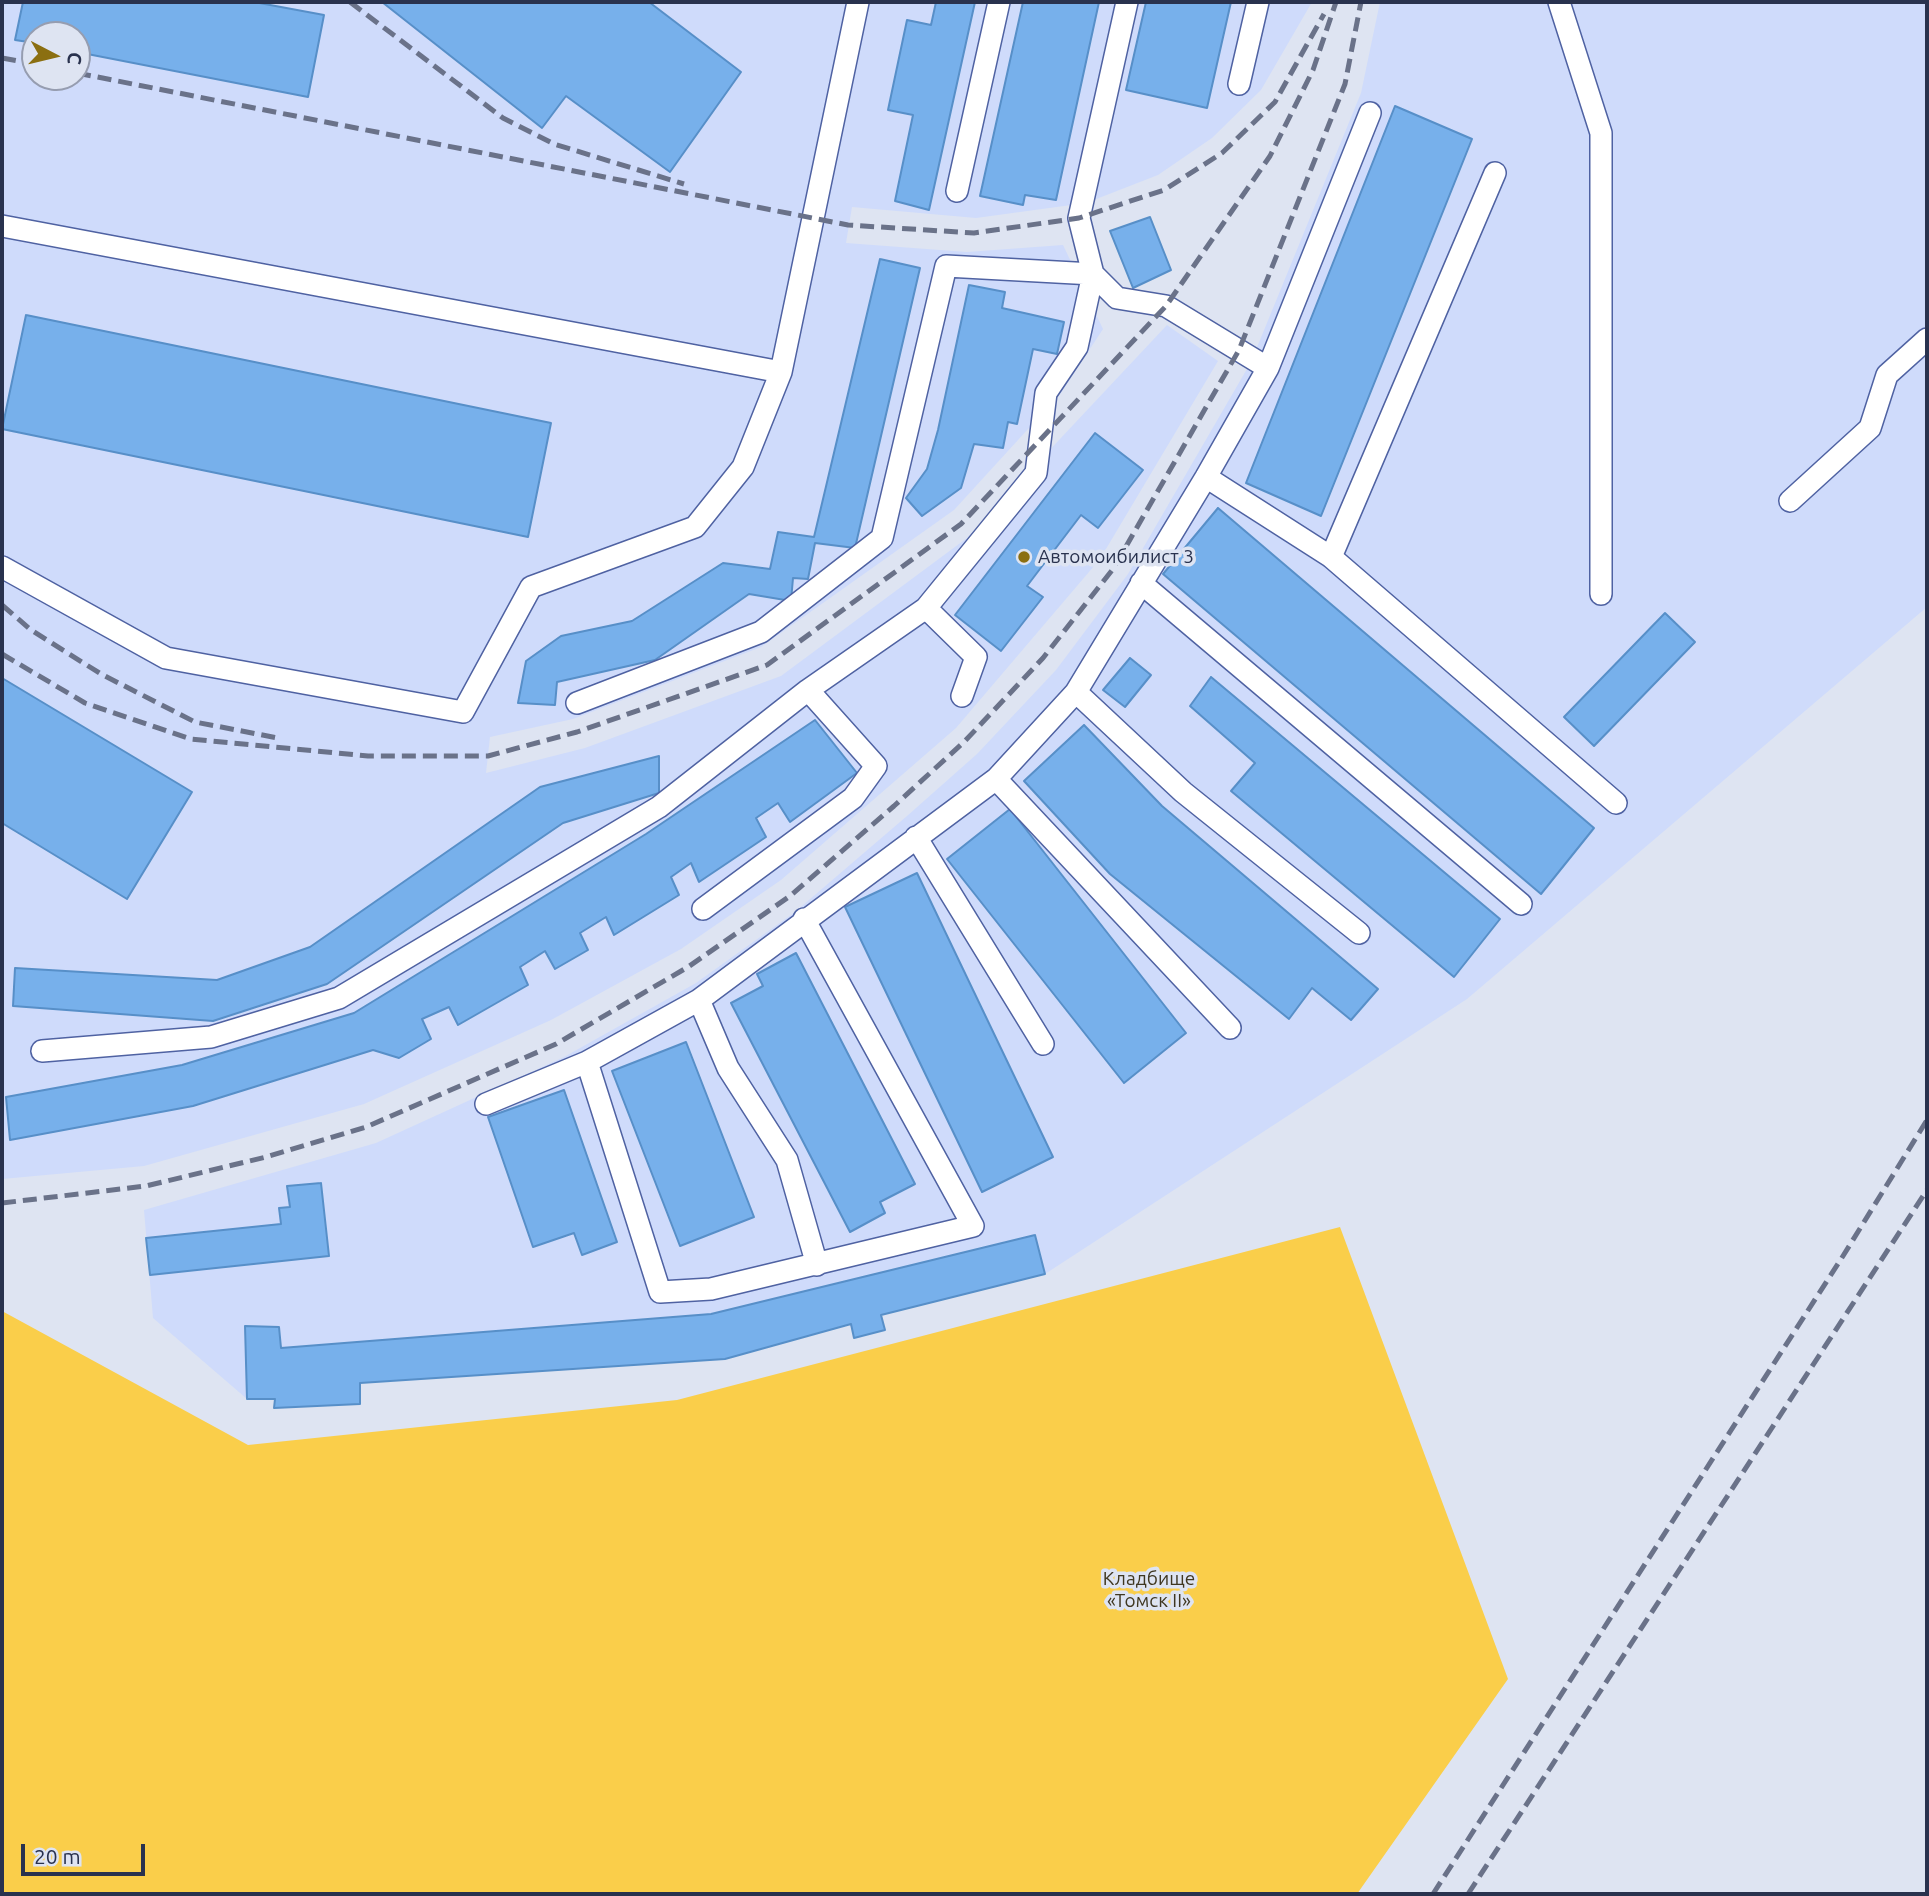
<!DOCTYPE html>
<html>
<head>
<meta charset="utf-8">
<style>
	body { margin:0 }
	#map { position:relative; width:1929px; height:1896px; overflow:hidden; background:#dee4f2; font-family:Ubuntu,sans-serif }
	canvas { display:block }
	.frame { position:absolute; inset:0; border:4px solid #29324e; pointer-events:none }
	.north { position:absolute; left:21px; top:21px; width:70px; height:70px; box-sizing:border-box; background:#dee4f2; border:2px solid #969db0; border-radius:50%; rotate:97deg; font-size:19px; font-weight:700; line-height:28px; text-align:center; color:#29324e }
	.north::after { content:''; display:block; margin:auto; width:24px; height:32px; background:#8b6f11; clip-path:polygon(50% 0,100% 100%,50% 72%,0 100%) }
	.scale { position:absolute; left:21px; top:1844px; width:124px; height:32px; box-sizing:border-box; border:4px solid #29324e; border-top:0; padding-left:9px; font-size:21px; line-height:24px; white-space:nowrap; color:#29324e; -webkit-text-stroke:5px #dee4f2; paint-order:stroke }
</style>
</head>
<body>
<div id="map">
<canvas width="1929" height="1896"></canvas>
<div class="frame"></div>
<div class="north">С</div>
<div class="scale">20 m</div>
</div>
<script>
const ctx = document.querySelector('canvas').getContext('2d');
ctx.lineJoin = 'round';
function fillPath(path, color) { ctx.fillStyle = color; ctx.fill(path, 'evenodd'); }
const poly = rows => new Path2D(rows.map(r => 'M' + r).join(''));
function trace(path, color, width, dash) { ctx.strokeStyle = color; ctx.lineWidth = width; ctx.lineCap = dash ? 'butt' : 'round'; ctx.setLineDash(dash || []); ctx.stroke(path); }
function drawText(font, color, halo, rows, align = 'center') {
  ctx.font = font + ' Ubuntu,sans-serif'; ctx.lineWidth = 7; ctx.setLineDash([]); ctx.textBaseline = 'middle'; ctx.strokeStyle = halo; ctx.fillStyle = color; for (const [text, x, y, turn = 0] of rows) {
    ctx.save(); ctx.translate(x, y); ctx.rotate((+turn || 0) * Math.PI / 180); ctx.textAlign = isNaN(turn) ? turn : align; if (halo) ctx.strokeText(text, 0, 0); ctx.fillText(text, 0, 0); ctx.restore();
  }
}
fillPath(poly([
	[2,2,1312,2,1261,90,1212,138,1158,175,1086,203,976,218,852,207,846,243,967,252,1063,245,1103,329,1061,393,954,510,761,647,573,719,490,737,486,773,585,748,781,676,967,538,1167,325,1218,361,1100,559,956,728,781,880,681,949,551,1020,364,1104,144,1166,2,1179],
	[35,35,77,35,77,77,35,77],
	[1380,2,1927,2,1927,607,1467,999,1045,1274,881,1315,885,1330,854,1338,850,1324,725,1359,360,1383,360,1404,274,1408,275,1399,247,1399,153,1318,144,1210,376,1143,564,1057,696,983,795,912,907,816,977,754,1056,670,1128,574,1251,362,1361,93]
]), '#cfdbfb');
fillPath(poly([
	[1340,1227,1508,1679,1357,1894,2,1894,2,1311,248,1445,677,1400]
]), '#face4a');
const building = poly([
	[23,2,254,2,324,15,308,97,77,52,77,35,35,35,35,43,15,40,23,2],
	[382,2,649,2,741,72,670,172,566,96,542,128,382,2],
	[936,2,975,2,929,210,895,201,913,115,888,110,907,20,931,25,936,2],
	[1023,2,1099,2,1056,200,1025,195,1023,205,980,196,1023,2],
	[1146,2,1231,2,1207,108,1126,90,1146,2],
	[1395,106,1472,139,1321,516,1246,483,1395,106],
	[1150,217,1171,270,1133,288,1110,231,1150,217],
	[880,259,920,268,855,548,815,543,808,579,793,578,791,601,749,594,655,660,557,682,555,705,518,703,526,661,561,636,632,621,723,563,770,569,778,532,814,537,880,259],
	[969,285,1005,292,1002,308,1064,322,1057,354,1033,349,1017,424,1008,422,1003,448,974,444,961,488,922,516,906,498,927,469,938,430,969,285],
	[26,315,551,423,528,537,2,429,26,315],
	[1095,433,1143,470,1098,528,1081,515,1027,586,1043,597,1001,651,955,615,1095,433],
	[1218,508,1594,828,1541,894,1163,574,1218,508],
	[1665,613,1695,642,1594,746,1564,717,1665,613],
	[1130,658,1151,675,1125,707,1103,690,1130,658],
	[1211,677,1500,919,1454,977,1231,791,1255,763,1190,706,1211,677],
	[2,678,192,792,127,899,2,823,2,678],
	[815,720,857,773,790,822,778,803,756,818,766,837,699,882,691,863,671,877,679,895,614,935,606,917,580,933,588,950,555,969,545,951,520,967,528,985,458,1025,449,1007,422,1019,431,1039,399,1058,373,1050,193,1106,10,1140,6,1097,182,1065,354,1013,646,834,815,720],
	[1084,725,1162,806,1378,989,1351,1020,1312,988,1289,1019,1110,874,1024,781,1084,725],
	[659,756,659,793,563,823,327,984,213,1021,13,1006,15,968,217,980,310,947,540,787,659,756],
	[1010,809,1186,1033,1124,1083,947,859,1010,809],
	[917,873,1053,1157,982,1192,845,907,917,873],
	[796,953,915,1184,880,1202,885,1213,850,1232,731,1003,763,986,757,974,796,953],
	[686,1042,754,1217,680,1246,612,1071,686,1042],
	[564,1090,617,1242,582,1255,574,1233,533,1247,488,1117,564,1090],
	[321,1183,329,1256,150,1275,146,1238,281,1224,279,1208,290,1207,287,1186,321,1183],
	[1035,1235,1045,1274,881,1315,885,1330,854,1338,851,1324,725,1359,360,1383,360,1404,274,1408,275,1399,247,1399,245,1326,279,1327,281,1348,711,1314,1035,1235]
]);
fillPath(building, '#77b0eb');
trace(building, '#578fc8', 2);
const service = poly([
	[1559,2,1601,133,1601,594],
	[1239,84,1258,2],
	[957,191,999,2],
	[2,226,781,372,743,467,695,527,531,587,463,712,166,658,2,567],
	[1268,368,1370,113],
	[781,372,858,2],
	[1206,477,1331,557,1616,803],
	[1790,501,1870,428,1887,375,1927,339],
	[1331,557,1495,173],
	[1141,583,1521,904],
	[926,608,976,657,962,696],
	[1076,692,1183,792,1359,933],
	[996,779,1230,1028],
	[916,837,1043,1044],
	[703,909,853,798,876,766,808,690],
	[699,1000,728,1068,787,1160,817,1265],
	[42,1051,211,1037,339,998,659,807,808,690,926,608,1036,473,1046,393,1077,347,1093,274,946,266,882,538,761,632,577,703],
	[587,1062,660,1292,711,1289,973,1226,804,919],
	[486,1104,587,1062,699,1000,996,779,1076,692,1206,477,1268,368,1166,306,1117,298,1093,274,1079,218,1127,2]
]);
trace(service, '#4f62a2', 24);
trace(service, '#fff', 21);
trace(poly([
	[350,2,503,118,554,144,684,184],
	[2,58,35,64],
	[77,73,848,225,974,233,1079,218,1164,190,1222,153,1275,102,1324,14],
	[2,605,31,630,101,674,195,722,278,738],
	[2,654,85,703,191,739,368,756,488,756,577,732,767,665,961,524,1166,306,1270,156,1313,70,1336,2],
	[2,1203,146,1186,266,1157,366,1127,556,1044,688,967,790,896,894,806,965,741,1043,658,1113,569,1239,350,1345,84,1361,2],
	[1433,1894,1843,1256,1927,1120],
	[1468,1894,1927,1190]
]), '#6a7289', 5, [14, 7]);
for (const [x, y, r, color] of [
	[1024,557,7,"#8b6f11"]
]) { const dot = new Path2D(); dot.arc(x, y, r, 0, 2 * Math.PI); ctx.fillStyle = color; ctx.fill(dot); trace(dot, '#dee4f2', 2.5); }
drawText('19px', '#29324e', '#dee4f2', [
	["Автомоибилист 3",1038,557]
], 'left');
drawText('19px', '#3f3721', '#dee4f2', [
	["Кладбище",1149,1579],
	["«Томск II»",1149,1601]
]);
</script>
</body>
</html>
